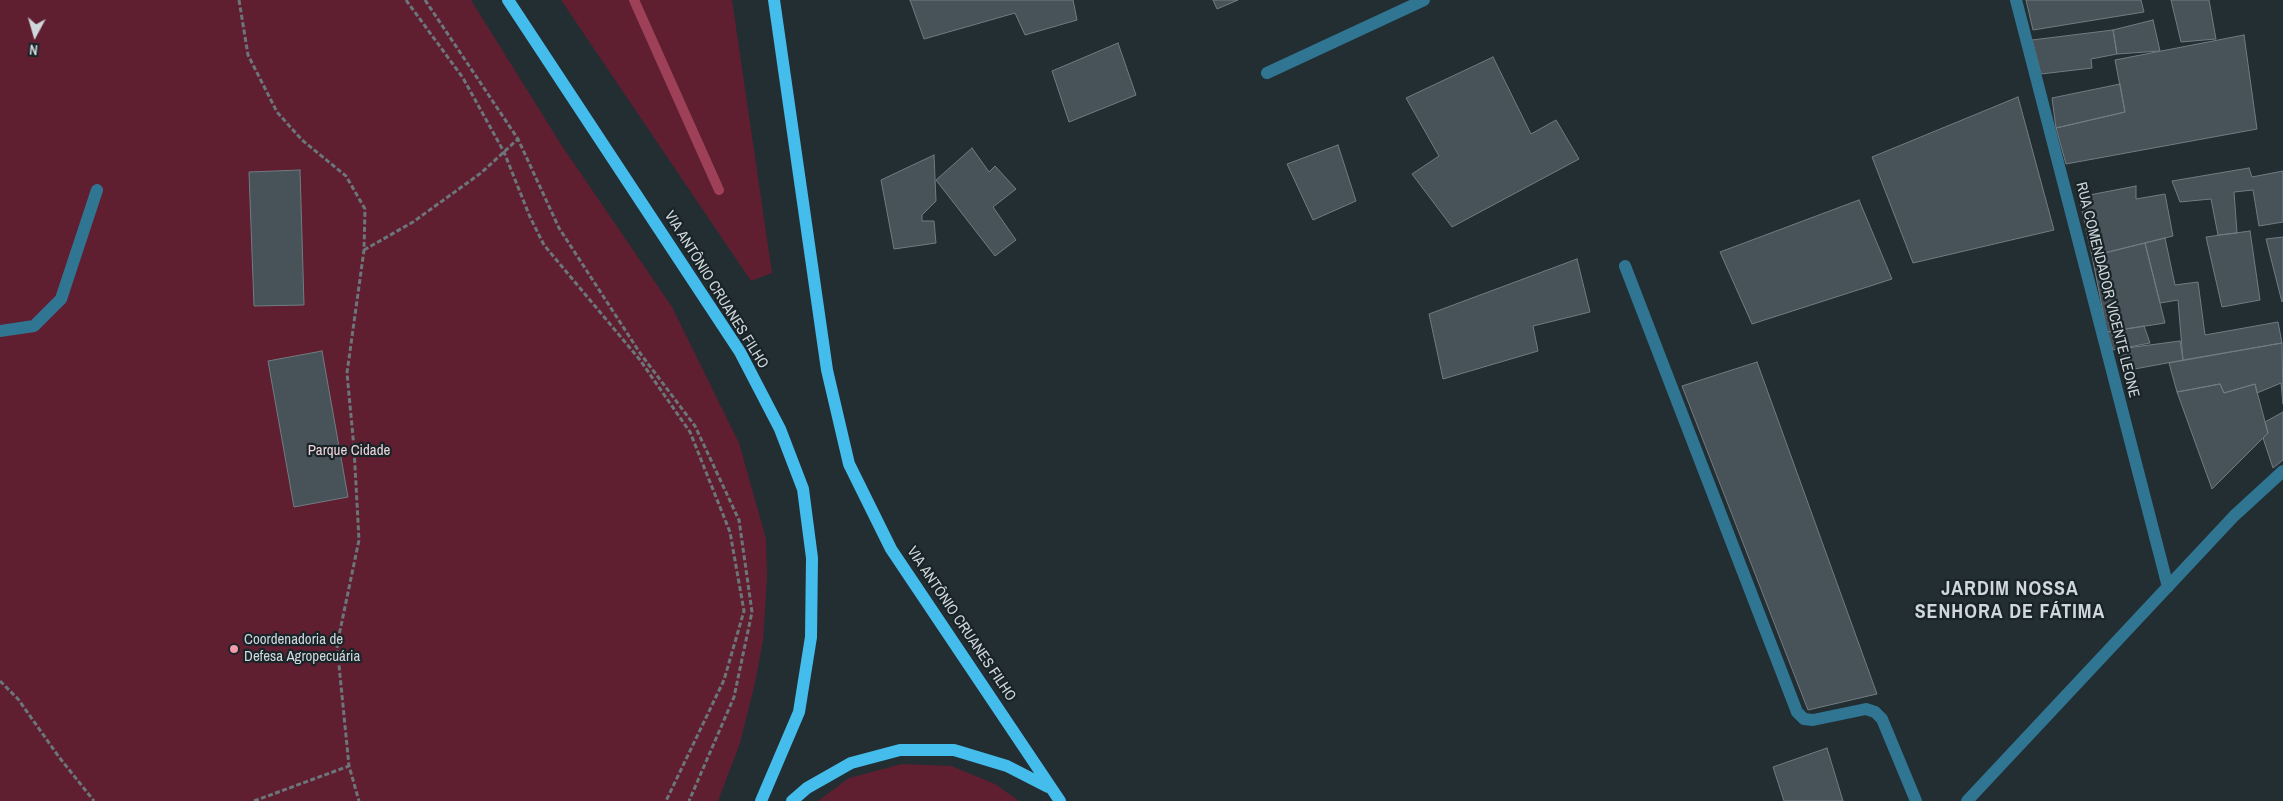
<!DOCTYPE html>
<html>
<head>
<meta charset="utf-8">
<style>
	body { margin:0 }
	#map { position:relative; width:2283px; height:801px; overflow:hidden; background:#232e33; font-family:"Archivo Narrow",sans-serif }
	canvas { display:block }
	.north { position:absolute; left:10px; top:10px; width:50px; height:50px; -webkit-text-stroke:4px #192429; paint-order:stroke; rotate:186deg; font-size:14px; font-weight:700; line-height:20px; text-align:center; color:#d0d7da }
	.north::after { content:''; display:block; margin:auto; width:18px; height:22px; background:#d0d7da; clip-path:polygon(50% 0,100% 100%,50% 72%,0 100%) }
</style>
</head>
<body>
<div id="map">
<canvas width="2283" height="801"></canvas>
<div class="north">N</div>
</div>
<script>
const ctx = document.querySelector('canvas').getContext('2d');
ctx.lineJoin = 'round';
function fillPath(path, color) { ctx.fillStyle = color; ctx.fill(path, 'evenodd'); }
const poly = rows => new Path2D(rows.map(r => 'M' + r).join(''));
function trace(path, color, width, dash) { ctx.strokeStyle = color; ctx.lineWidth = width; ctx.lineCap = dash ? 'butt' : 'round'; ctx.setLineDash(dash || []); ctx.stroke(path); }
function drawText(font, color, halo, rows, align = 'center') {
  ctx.font = font + ' "Archivo Narrow",sans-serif'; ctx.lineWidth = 4.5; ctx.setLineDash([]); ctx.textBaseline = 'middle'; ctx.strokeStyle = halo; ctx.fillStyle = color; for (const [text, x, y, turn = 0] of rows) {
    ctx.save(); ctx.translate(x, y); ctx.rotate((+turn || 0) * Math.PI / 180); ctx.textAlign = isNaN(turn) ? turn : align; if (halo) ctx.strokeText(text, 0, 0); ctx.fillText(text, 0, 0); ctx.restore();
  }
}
fillPath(poly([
	[0,0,471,0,562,146,672,307,739,443,766,539,767,577,763,640,755,683,740,743,718,801,0,801],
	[561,0,732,0,772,273,751,281],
	[902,764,951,766,995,784,1019,801,818,801,849,778]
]), '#5f1f30');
trace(poly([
	[634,0,719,190]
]), '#9e4158', 10);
const building = poly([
	[910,0,1073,0,1077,20,1025,35,1015,13,924,39,910,0],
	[1213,0,1238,0,1217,9,1213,0],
	[2026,0,2141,0,2144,12,2033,30,2026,0],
	[2171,0,2209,0,2216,39,2181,42,2171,0],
	[2153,20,2160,51,2117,54,2113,30,2153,20],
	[2113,30,2117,54,2091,59,2092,68,2041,74,2032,40,2113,30],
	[2244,35,2257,129,2066,164,2056,128,2125,112,2115,60,2244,35],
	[1118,43,1136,95,1069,122,1052,71,1118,43],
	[1493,57,1531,134,1556,120,1579,159,1452,227,1412,174,1439,156,1406,98,1493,57],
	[2120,84,2125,112,2056,128,2052,98,2120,84],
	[2018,97,2054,230,1913,263,1872,157,2018,97],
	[1338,145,1356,201,1313,220,1287,164,1338,145],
	[972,148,989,172,995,166,1016,189,993,207,1016,240,995,256,936,180,972,148],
	[934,155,936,201,922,215,922,221,934,221,936,243,894,249,881,180,934,155],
	[2249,168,2252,177,2283,171,2283,222,2259,226,2253,190,2234,192,2237,233,2218,235,2211,199,2180,202,2172,181,2249,168],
	[300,170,304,305,254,306,249,172,300,170],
	[2136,186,2136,199,2165,194,2173,236,2092,256,2079,197,2136,186],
	[1859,200,1892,279,1752,324,1720,252,1859,200],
	[2250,231,2260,300,2222,307,2206,237,2250,231],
	[2283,237,2283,301,2282,302,2266,239,2283,237],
	[2165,238,2175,285,2198,282,2205,335,2278,322,2282,343,2183,360,2178,300,2160,303,2145,243,2165,238],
	[2145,243,2165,323,2107,332,2092,256,2145,243],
	[1577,259,1590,312,1533,326,1538,351,1443,379,1429,314,1577,259],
	[2144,326,2150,343,2113,350,2107,332,2144,326],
	[2180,341,2183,360,2124,371,2119,349,2180,341],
	[2282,343,2283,404,2281,383,2257,393,2255,384,2224,393,2220,384,2177,392,2169,363,2282,343],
	[322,351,348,497,294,507,268,361,322,351],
	[1757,362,1877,694,1808,710,1682,386,1757,362],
	[2220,384,2224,393,2255,384,2268,433,2212,489,2177,392,2220,384],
	[2283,412,2283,460,2273,468,2263,438,2268,433,2265,422,2283,412],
	[1827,748,1843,801,1784,801,1773,767,1827,748]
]);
fillPath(building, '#485359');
trace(building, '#707c82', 1);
trace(poly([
	[239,0,248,55,277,112,302,140,346,176,365,209,364,250,347,373,354,448,359,540,337,645,349,766,359,801],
	[406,0,463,78,504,152,530,217,544,245,640,360,690,432,730,532,744,611,724,680,666,801],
	[425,0,518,139,559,228,640,353,695,426,739,520,752,612,734,697,689,801],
	[364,250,413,222,481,173,518,139],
	[0,681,18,699,59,757,94,801],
	[254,801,349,766]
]), '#6c7579', 3, [5, 2.5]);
trace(poly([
	[2016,0,2168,587],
	[1267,73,1424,0],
	[1625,266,1797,712,1804,719,1813,720,1866,709,1875,712,1882,719,1916,801],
	[0,331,34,326,61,299,97,190],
	[1967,801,2234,516,2283,471]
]), '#307693', 12);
trace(poly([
	[508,0,740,352,780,429,803,489,812,558,811,637,799,712,761,801],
	[774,0,827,370,849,464,891,549,1060,801],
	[792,801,807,788,851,763,900,750,954,750,1007,766,1048,787]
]), '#44bded', 12);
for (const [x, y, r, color] of [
	[234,649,5,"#f39aab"]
]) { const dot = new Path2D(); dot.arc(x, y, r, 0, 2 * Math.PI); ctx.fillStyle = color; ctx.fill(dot); trace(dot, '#192429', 2); }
drawText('15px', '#d0d7da', '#192429', [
	["VIA ANTÔNIO CRUANES FILHO",716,290,58],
	["RUA COMENDADOR VICENTE LEONE",2107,290,76],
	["VIA ANTÔNIO CRUANES FILHO",961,624,56]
]);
drawText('15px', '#efd4d8', '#192429', [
	["Parque Cidade",349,451]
]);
drawText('15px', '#d0d7da', '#192429', [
	["Coordenadoria de",244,640],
	["Defesa Agropecuária",244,657]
], 'left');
ctx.letterSpacing = '1px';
drawText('bold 20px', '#d0d7da', '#192429', [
	["JARDIM NOSSA",2010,590],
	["SENHORA DE FÁTIMA",2010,613]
]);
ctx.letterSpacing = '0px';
</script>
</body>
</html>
